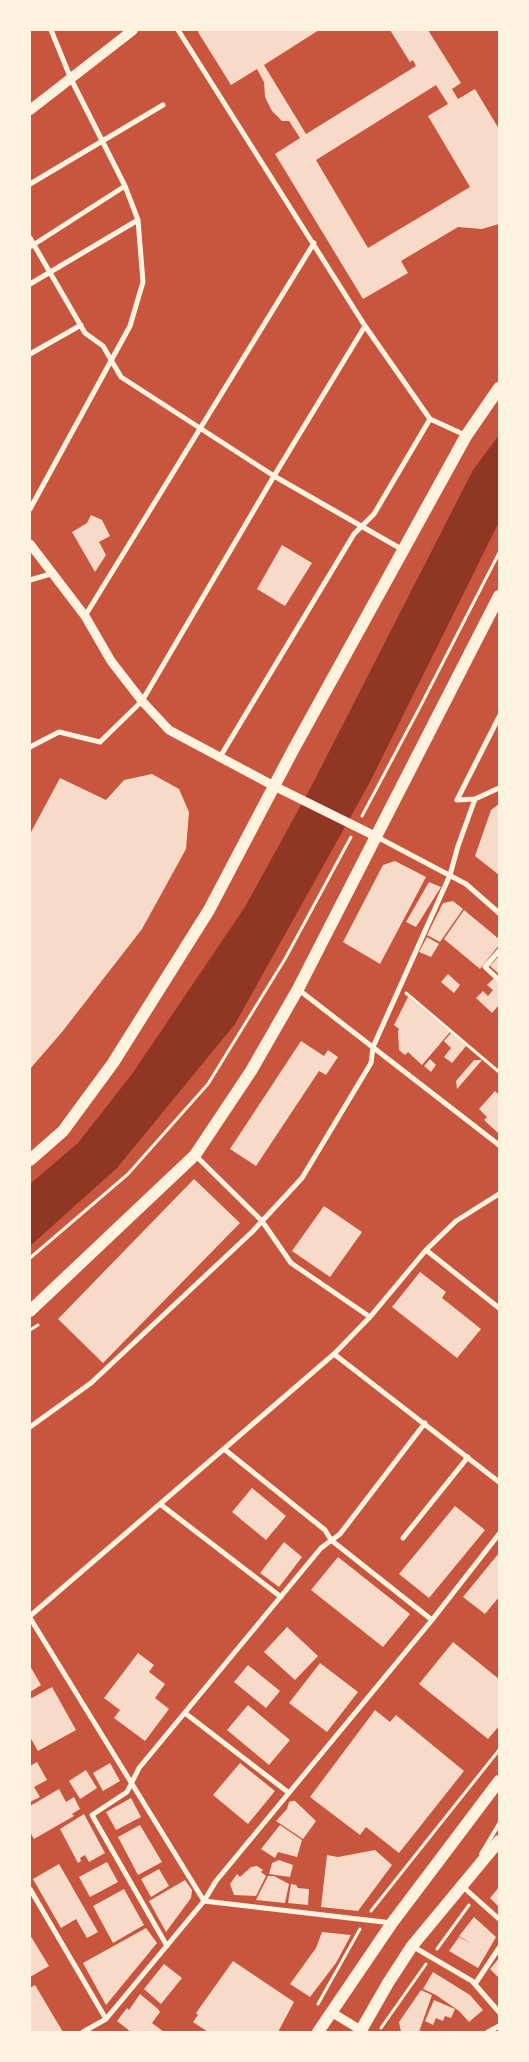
<!DOCTYPE html>
<html>
<head>
<meta charset="utf-8">
<style>
	body { margin:0 }
	#map { position:relative; width:529px; height:2062px; overflow:hidden; background:#c8553d; font-family:"Work Sans",sans-serif }
	canvas { display:block }
	.frame { position:absolute; inset:0; border:31px solid #fff3e0; pointer-events:none }
</style>
</head>
<body>
<div id="map">
<canvas width="529" height="2062"></canvas>
<div class="frame"></div>
</div>
<script>
const ctx = document.querySelector('canvas').getContext('2d');
ctx.lineJoin = 'round';
function fillPath(path, color) { ctx.fillStyle = color; ctx.fill(path, 'evenodd'); }
const poly = rows => new Path2D(rows.map(r => 'M' + r).join(''));
function trace(path, color, width, dash) { ctx.strokeStyle = color; ctx.lineWidth = width; ctx.lineCap = dash ? 'butt' : 'round'; ctx.setLineDash(dash || []); ctx.stroke(path); }
fillPath(poly([
	[499,435,499,522,370,782,235,1024,117,1168,30,1246,30,1184,78,1143,132,1074,245,907,312,785,473,470]
]), '#8f3625');
fillPath(poly([
	[200,30,319,30,264,65,306,134,416,66,413,60,410,62,390,30,428,30,461,83,452,89,458,99,475,89,499,129,499,224,482,229,458,227,401,261,408,273,363,299,275,154,300,138,289,121,282,121,272,111,265,97,264,82,257,69,231,85,198,32],
	[436,85,448,104,428,116,470,187,368,248,316,160],
	[91,515,102,520,110,536,99,542,106,555,95,572,72,532,87,523],
	[282,545,312,563,285,606,257,589],
	[152,774,179,789,189,812,186,849,142,929,62,1032,30,1069,30,834,60,778,106,800,124,780],
	[499,804,499,875,475,856,491,810],
	[395,861,426,877,380,964,343,942,383,865],
	[429,882,441,887,416,927,406,922],
	[453,901,463,909,440,942,427,935,443,903],
	[464,910,499,939,499,945,480,969,444,939],
	[427,937,439,944,431,957,419,952],
	[499,956,499,974,490,966],
	[448,974,460,985,454,993,441,982],
	[495,977,499,981,499,1005,492,1013,476,998,483,991,488,996,493,990,487,985],
	[408,997,450,1032,422,1065,408,1052,405,1055,399,1050,398,1031,399,1029,394,1025],
	[451,1033,466,1046,452,1063,444,1057,451,1048,444,1041],
	[301,1041,324,1056,328,1050,338,1057,326,1075,319,1071,256,1166,230,1149],
	[430,1059,436,1065,431,1072,424,1066],
	[474,1060,482,1060,457,1089,456,1081],
	[495,1091,499,1095,498,1133,484,1120,487,1117,479,1109],
	[194,1179,240,1223,103,1363,58,1319],
	[324,1206,362,1232,330,1277,292,1251],
	[420,1272,446,1292,442,1298,481,1329,457,1358,392,1307],
	[252,1488,286,1516,266,1540,232,1512],
	[455,1506,485,1530,429,1598,399,1574],
	[284,1542,302,1557,279,1587,260,1573],
	[499,1553,499,1597,485,1614,463,1597],
	[338,1557,410,1614,383,1647,311,1590],
	[287,1627,318,1656,295,1680,264,1652],
	[453,1642,499,1679,499,1726,488,1739,419,1684],
	[138,1653,154,1665,149,1672,165,1684,155,1698,169,1709,145,1741,114,1718,120,1710,104,1698],
	[320,1663,358,1692,327,1732,289,1703],
	[248,1665,280,1691,266,1708,234,1682],
	[30,1666,41,1685,30,1692],
	[52,1687,76,1730,38,1751,30,1737,30,1699],
	[248,1705,290,1740,269,1765,227,1730],
	[375,1710,390,1722,396,1715,464,1771,399,1853,366,1827,360,1835,310,1797],
	[37,1762,47,1780,34,1787,40,1797,30,1802,30,1766],
	[110,1763,120,1781,103,1791,93,1773],
	[240,1763,275,1791,248,1824,213,1795],
	[86,1770,97,1788,80,1799,69,1781],
	[59,1789,66,1802,74,1797,80,1809,72,1814,74,1816,34,1839,30,1832,30,1806],
	[131,1798,141,1817,116,1830,106,1812],
	[292,1801,295,1801,316,1821,303,1839,276,1821,287,1809,289,1802],
	[84,1814,105,1853,89,1862,85,1855,80,1858,81,1861,78,1863,60,1829],
	[140,1825,162,1862,138,1875,118,1837],
	[280,1825,302,1840,297,1857,278,1852,275,1858,261,1849],
	[375,1850,392,1865,358,1911,321,1907,327,1855,338,1857],
	[279,1860,293,1865,290,1877,269,1874,272,1863],
	[107,1862,118,1882,90,1897,79,1877],
	[59,1864,98,1932,87,1938,76,1919,61,1928,33,1879],
	[257,1866,263,1870,261,1872,266,1876,256,1896,234,1895,230,1884,237,1874,240,1877,251,1867],
	[159,1869,169,1886,151,1897,141,1879],
	[268,1876,274,1876,289,1884,285,1903,256,1900],
	[185,1880,192,1890,191,1898,166,1932,149,1901],
	[291,1884,296,1885,298,1888,309,1889,308,1905,288,1903],
	[499,1887,499,1907,490,1898],
	[124,1889,144,1925,113,1943,93,1906],
	[474,1917,496,1937,478,1968,449,1951,459,1937,470,1943,459,1936],
	[146,1928,157,1943,106,2005,83,1963],
	[322,1932,351,1935,336,1963,310,1997,290,1984,316,1948],
	[30,1935,49,1966,30,1977],
	[499,1958,499,1978,490,1969],
	[233,1961,294,2002,278,2032,208,2032,193,2022,198,2015,196,2013],
	[164,1964,182,1978,161,2004,144,1989],
	[433,1972,470,1995,483,2010,469,2022,459,2011,436,1995,423,1989],
	[35,1985,63,2032,30,2032,30,1988],
	[421,1990,432,1995,419,2032,401,2032,399,2022],
	[140,1994,158,2009,160,2012,152,2023,164,2032,131,2032,117,2021,127,2008,129,2010],
	[434,2000,455,2009,451,2018,445,2016,443,2021,436,2018,433,2025,425,2021]
]), '#f7dbc8');
trace(poly([
	[362,816,420,707,499,553],
	[406,993,499,1072],
	[30,1258,128,1174,208,1084,285,959,351,837],
	[30,1330,38,1325],
	[371,1911,499,1750],
	[437,1949,469,1905],
	[318,2004,360,1929],
	[381,2028,426,1964]
]), '#fff3e0', 3);
trace(poly([
	[481,1854,499,1824]
]), '#fff3e0', 4);
trace(poly([
	[178,30,365,326,430,419,465,435],
	[30,184,163,105],
	[30,238,85,333,103,346,121,377,274,476,403,550],
	[30,247,125,186],
	[30,284,138,220],
	[30,354,81,325],
	[30,509,130,326,143,282,138,220,125,186,71,79,51,30],
	[30,580,54,573],
	[85,616,314,243],
	[30,747,59,732,100,742,142,701,274,476,365,326],
	[220,757,354,534,374,514,430,419],
	[457,800,499,717],
	[457,800,475,799,499,788],
	[377,837,466,884,499,913],
	[499,951,485,967,499,980],
	[299,990,499,1145],
	[196,1156,262,1221,291,1263,370,1317],
	[426,1250,499,1308],
	[334,1354,499,1482],
	[30,1427,91,1383,252,1232,302,1178,371,1063,373,1047,450,875,458,846,475,799],
	[224,1449,325,1530,331,1540,432,1620],
	[160,1504,281,1597],
	[403,1538,468,1457],
	[30,1616,334,1354,370,1317,426,1250,456,1221,499,1194],
	[30,1618,204,1901,392,1923],
	[185,1713,289,1793],
	[462,1886,499,1919],
	[30,1889,106,2019],
	[167,1946,92,1815,127,1792,139,1768,321,1548,340,1534,425,1423],
	[412,1946,472,1981,499,2012],
	[475,1984,499,1948],
	[83,2032,106,2019,204,1901,216,1881,432,1620,499,1534],
	[488,2032,499,2026]
]), '#fff3e0', 5);
trace(poly([
	[30,544,85,616,111,661,142,701,169,730,274,786,377,837],
	[331,2012,364,2032]
]), '#fff3e0', 9);
trace(poly([
	[30,110,133,30]
]), '#fff3e0', 10);
trace(poly([
	[30,1160,63,1131,113,1063,209,910,292,752,466,436,499,388],
	[30,1311,195,1155,251,1071,298,989,499,596],
	[318,2032,392,1923,499,1781],
	[360,2032,388,1983,412,1946,499,1841]
]), '#fff3e0', 12);
</script>
</body>
</html>
